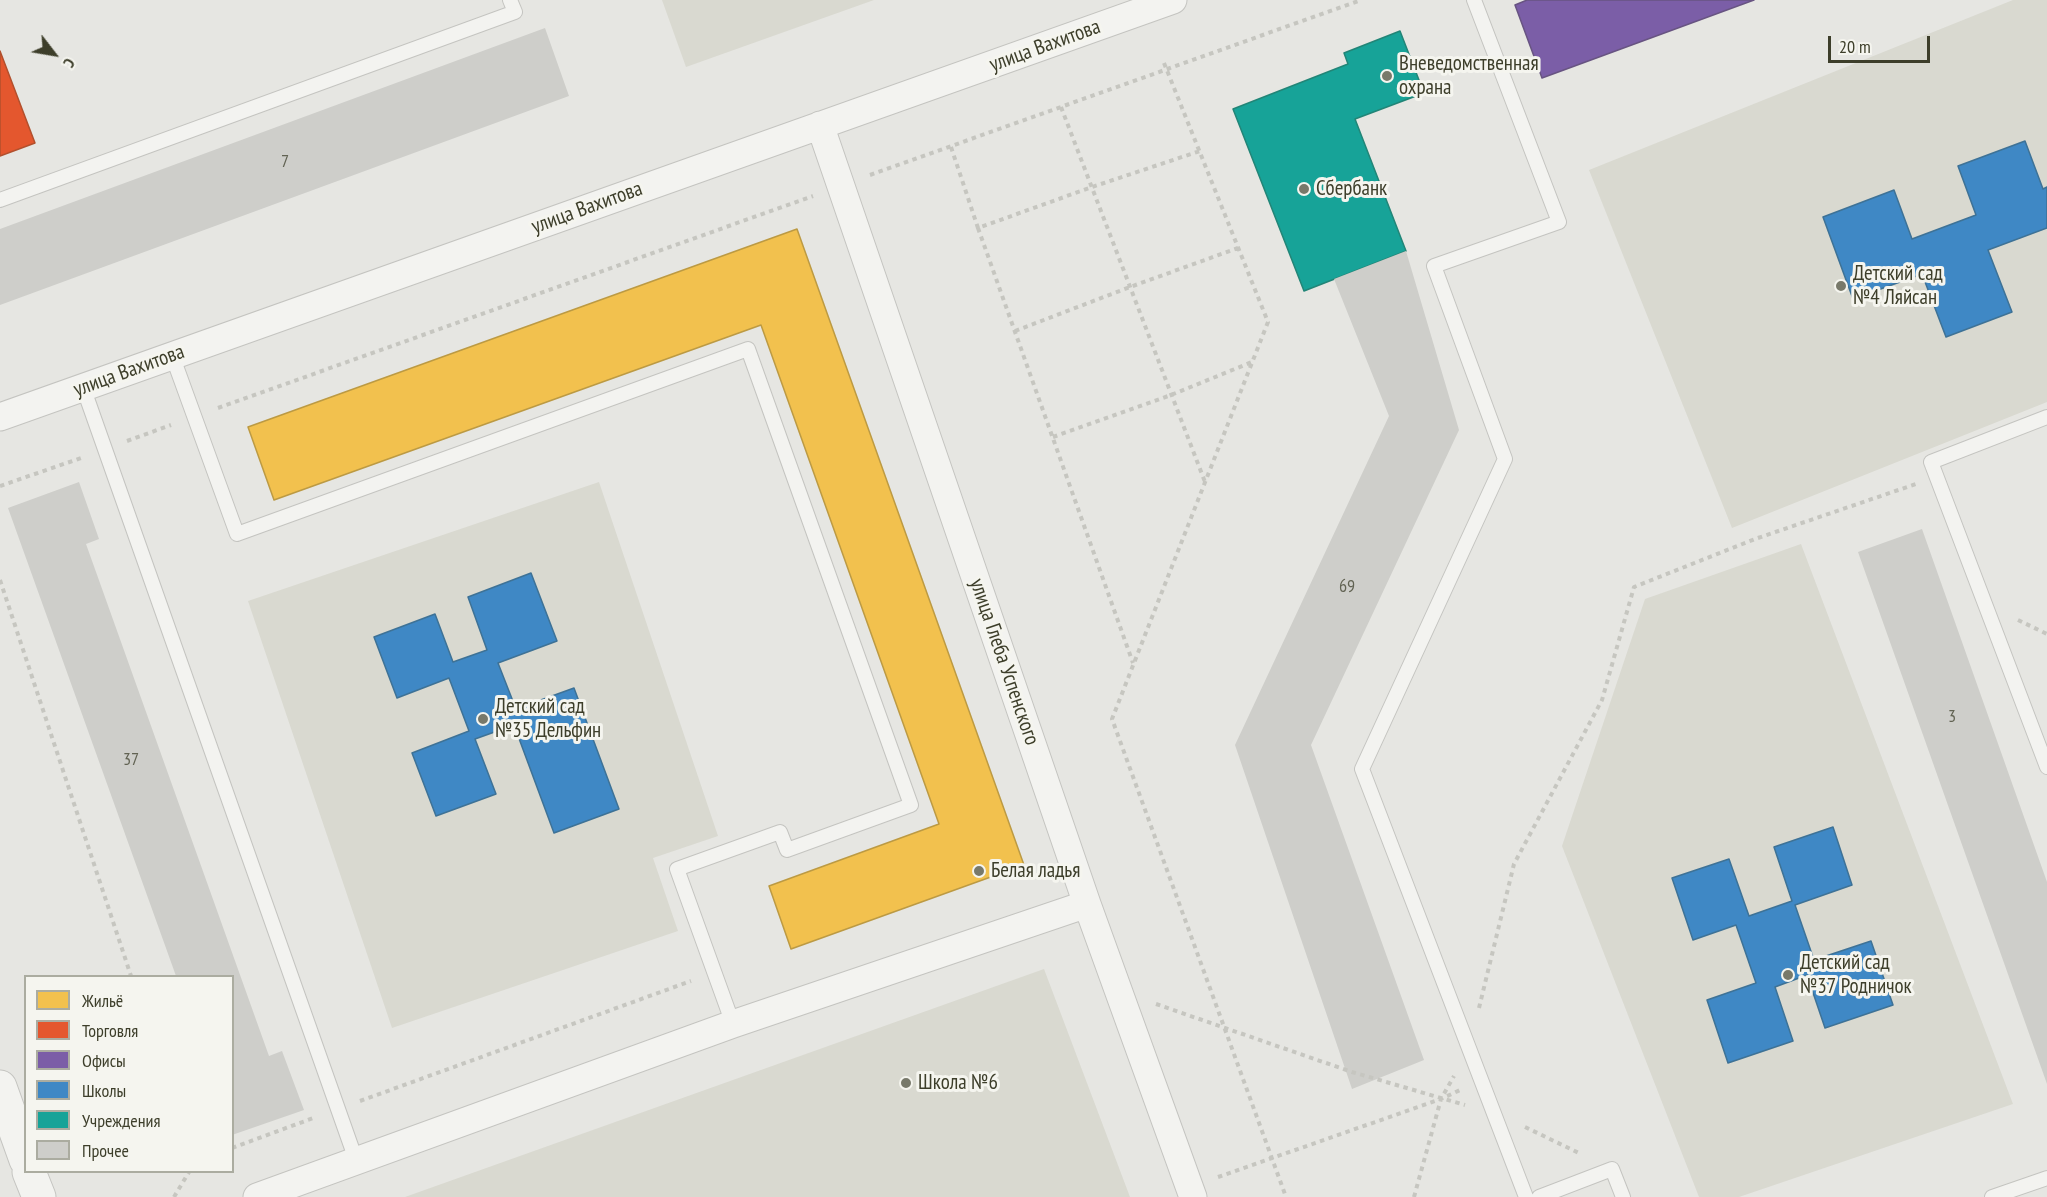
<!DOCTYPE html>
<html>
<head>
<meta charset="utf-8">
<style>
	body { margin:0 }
	#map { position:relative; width:2047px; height:1197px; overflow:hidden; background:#e6e6e2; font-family:"PT Sans Narrow",sans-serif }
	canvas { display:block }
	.legend { position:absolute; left:24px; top:975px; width:210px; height:198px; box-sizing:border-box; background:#f5f5ef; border:2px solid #abaca0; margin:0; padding:8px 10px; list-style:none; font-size:18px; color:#3d3e2a }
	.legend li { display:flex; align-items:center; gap:12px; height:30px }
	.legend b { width:30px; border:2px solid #abaca0 }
	.north { position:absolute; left:24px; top:24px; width:60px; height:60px; -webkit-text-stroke:4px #f5f5ef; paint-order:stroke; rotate:121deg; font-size:16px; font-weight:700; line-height:24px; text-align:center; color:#3d3e2a }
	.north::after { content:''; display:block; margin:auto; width:21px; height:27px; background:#3d3e2a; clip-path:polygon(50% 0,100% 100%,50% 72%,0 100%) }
	.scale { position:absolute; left:1828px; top:36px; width:102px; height:27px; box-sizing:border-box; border:3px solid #3d3e2a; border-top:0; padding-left:8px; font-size:18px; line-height:21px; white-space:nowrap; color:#3d3e2a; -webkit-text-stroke:4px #f5f5ef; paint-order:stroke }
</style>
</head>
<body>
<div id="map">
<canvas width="2047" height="1197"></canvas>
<ul class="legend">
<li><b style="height:16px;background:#f2c14e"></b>Жильё</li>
<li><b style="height:16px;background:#e4572e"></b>Торговля</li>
<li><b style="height:16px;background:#7b5ea7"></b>Офисы</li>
<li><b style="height:16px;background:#3f88c5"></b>Школы</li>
<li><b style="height:16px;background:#17a398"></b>Учреждения</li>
<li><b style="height:16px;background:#cececa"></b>Прочее</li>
</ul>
<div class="north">С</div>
<div class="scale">20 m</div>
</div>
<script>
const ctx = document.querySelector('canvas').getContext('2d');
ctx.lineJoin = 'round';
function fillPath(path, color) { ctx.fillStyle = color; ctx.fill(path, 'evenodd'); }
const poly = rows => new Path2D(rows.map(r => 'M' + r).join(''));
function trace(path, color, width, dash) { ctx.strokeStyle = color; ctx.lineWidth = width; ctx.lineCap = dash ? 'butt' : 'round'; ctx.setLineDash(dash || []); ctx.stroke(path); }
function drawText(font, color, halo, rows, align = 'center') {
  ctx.font = font + ' "PT Sans Narrow",sans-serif'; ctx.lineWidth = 6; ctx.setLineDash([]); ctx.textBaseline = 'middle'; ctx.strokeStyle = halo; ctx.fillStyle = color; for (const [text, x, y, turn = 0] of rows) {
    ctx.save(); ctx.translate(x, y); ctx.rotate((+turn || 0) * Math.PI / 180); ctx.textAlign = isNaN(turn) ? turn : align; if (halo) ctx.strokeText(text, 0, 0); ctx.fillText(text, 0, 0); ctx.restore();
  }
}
fillPath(poly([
	[662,0,874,0,686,67],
	[2013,0,2047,0,2047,402,1732,528,1589,170],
	[599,482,718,836,653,858,678,931,392,1028,248,601],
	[1801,544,2013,1104,1739,1197,1699,1197,1562,846,1645,599],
	[1044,969,1130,1197,405,1197]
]), '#d9d9d0');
const homes = poly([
	[797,229,1024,865,791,949,769,886,939,824,761,325,274,500,248,427,797,229]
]);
fillPath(homes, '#f2c14e');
trace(homes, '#bc9a43', 1.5);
const shops = poly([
	[0,51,35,143,0,156,0,51]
]);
fillPath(shops, '#e4572e');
trace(shops, '#b2502d', 1.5);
const offices = poly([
	[1527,0,1754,0,1542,78,1515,5,1527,0]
]);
fillPath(offices, '#7b5ea7');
trace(offices, '#685482', 1.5);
const schools = poly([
	[2025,141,2043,189,2047,187,2047,228,1988,250,2012,312,1946,337,1922,274,1853,299,1823,217,1894,190,1912,239,1976,215,1958,166,2025,141],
	[531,573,557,641,498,663,516,709,574,688,619,809,554,833,514,725,475,739,496,794,436,816,412,753,469,731,449,678,397,698,374,637,435,614,453,662,487,650,468,597,531,573],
	[1833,827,1852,885,1795,905,1814,960,1871,941,1893,1005,1825,1028,1807,975,1775,987,1793,1041,1728,1063,1707,1000,1756,983,1736,925,1693,940,1672,878,1729,859,1749,916,1792,901,1774,847,1833,827]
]);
fillPath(schools, '#3f88c5');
trace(schools, '#3e7296', 1.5);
const public = poly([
	[1400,31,1424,93,1355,119,1406,251,1304,291,1233,109,1348,64,1344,53,1400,31]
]);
fillPath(public, '#17a398');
trace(public, '#228577', 1.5);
fillPath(poly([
	[545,28,569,96,0,305,0,229],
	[1406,251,1459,430,1311,745,1424,1060,1352,1089,1235,745,1389,416,1334,279],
	[79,482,99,539,86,544,269,1056,282,1051,304,1110,232,1135,232,976,176,976,8,508],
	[1922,529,2047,882,2047,1084,1858,552]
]), '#cececa');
const service = poly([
	[1474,0,1559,222,1434,266,1505,459,1362,769,1526,1197],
	[0,200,515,12,510,0],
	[172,355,237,534,748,349,911,805,787,850,780,832,677,869,733,1024],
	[83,387,356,1160],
	[2047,417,1931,462,2047,767],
	[1539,1197,1612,1169,1623,1197],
	[1992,1197,2047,1178]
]);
const minor = poly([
	[820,125,1087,904,1193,1197],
	[0,417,1173,0],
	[257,1197,733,1024,1087,904]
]);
const tertiary = poly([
	[0,1087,26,1160],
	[29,1172,39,1197]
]);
trace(service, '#c4c4c0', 16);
trace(minor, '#c4c4c0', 29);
trace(tertiary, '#c4c4c0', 35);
trace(poly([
	[1164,63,1268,322,1112,719,1286,1197],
	[1061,107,1205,482],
	[951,147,978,228,1092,187,1200,151],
	[870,175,1361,0],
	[978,228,1133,663],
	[1015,331,1130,287,1238,248],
	[218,408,813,196],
	[1053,437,1171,395,1252,362],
	[127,441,171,425],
	[0,486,84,457],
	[0,580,131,976],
	[2018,620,2047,634],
	[1156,1004,1352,1072,1465,1105],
	[1479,1008,1514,864,1602,700,1634,587,1755,539,1916,484],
	[360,1101,691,981],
	[1525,1127,1581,1154],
	[232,1148,316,1117],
	[1218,1177,1441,1099,1460,1090],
	[174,1197,189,1172],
	[1414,1197,1441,1099,1454,1076]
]), '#c6c6c0', 4, [4.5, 4.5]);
trace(service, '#f3f3f0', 14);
trace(minor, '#f3f3f0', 27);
trace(tertiary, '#f3f3f0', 33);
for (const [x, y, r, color] of [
	[1387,76,6,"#78796a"],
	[1304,189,6,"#78796a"],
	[1841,286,6,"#78796a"],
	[483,719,6,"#78796a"],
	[979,871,6,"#78796a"],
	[1788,975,6,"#78796a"],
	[906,1083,6,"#78796a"]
]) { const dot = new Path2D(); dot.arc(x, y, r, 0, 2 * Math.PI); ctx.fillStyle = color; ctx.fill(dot); trace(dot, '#f5f5ef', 2); }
drawText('18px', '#626353', null, [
	["7",285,162],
	["69",1347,587],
	["3",1952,717],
	["37",131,760]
]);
drawText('21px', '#3d3e2a', '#f5f5ef', [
	["улица Вахитова",1045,46,-20],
	["улица Вахитова",587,208,-20],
	["улица Вахитова",129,371,-20],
	["улица Глеба Успенского",1004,662,71]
]);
drawText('21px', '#3d3e2a', '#f5f5ef', [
	["Вневедомственная",1399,64],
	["охрана",1399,88],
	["Сбербанк",1316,189],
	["Детский сад",1853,274],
	["№4 Ляйсан",1853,298],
	["Детский сад",495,707],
	["№35 Дельфин",495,731],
	["Белая ладья",991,871],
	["Детский сад",1800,963],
	["№37 Родничок",1800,987],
	["Школа №6",918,1083]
], 'left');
</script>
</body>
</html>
